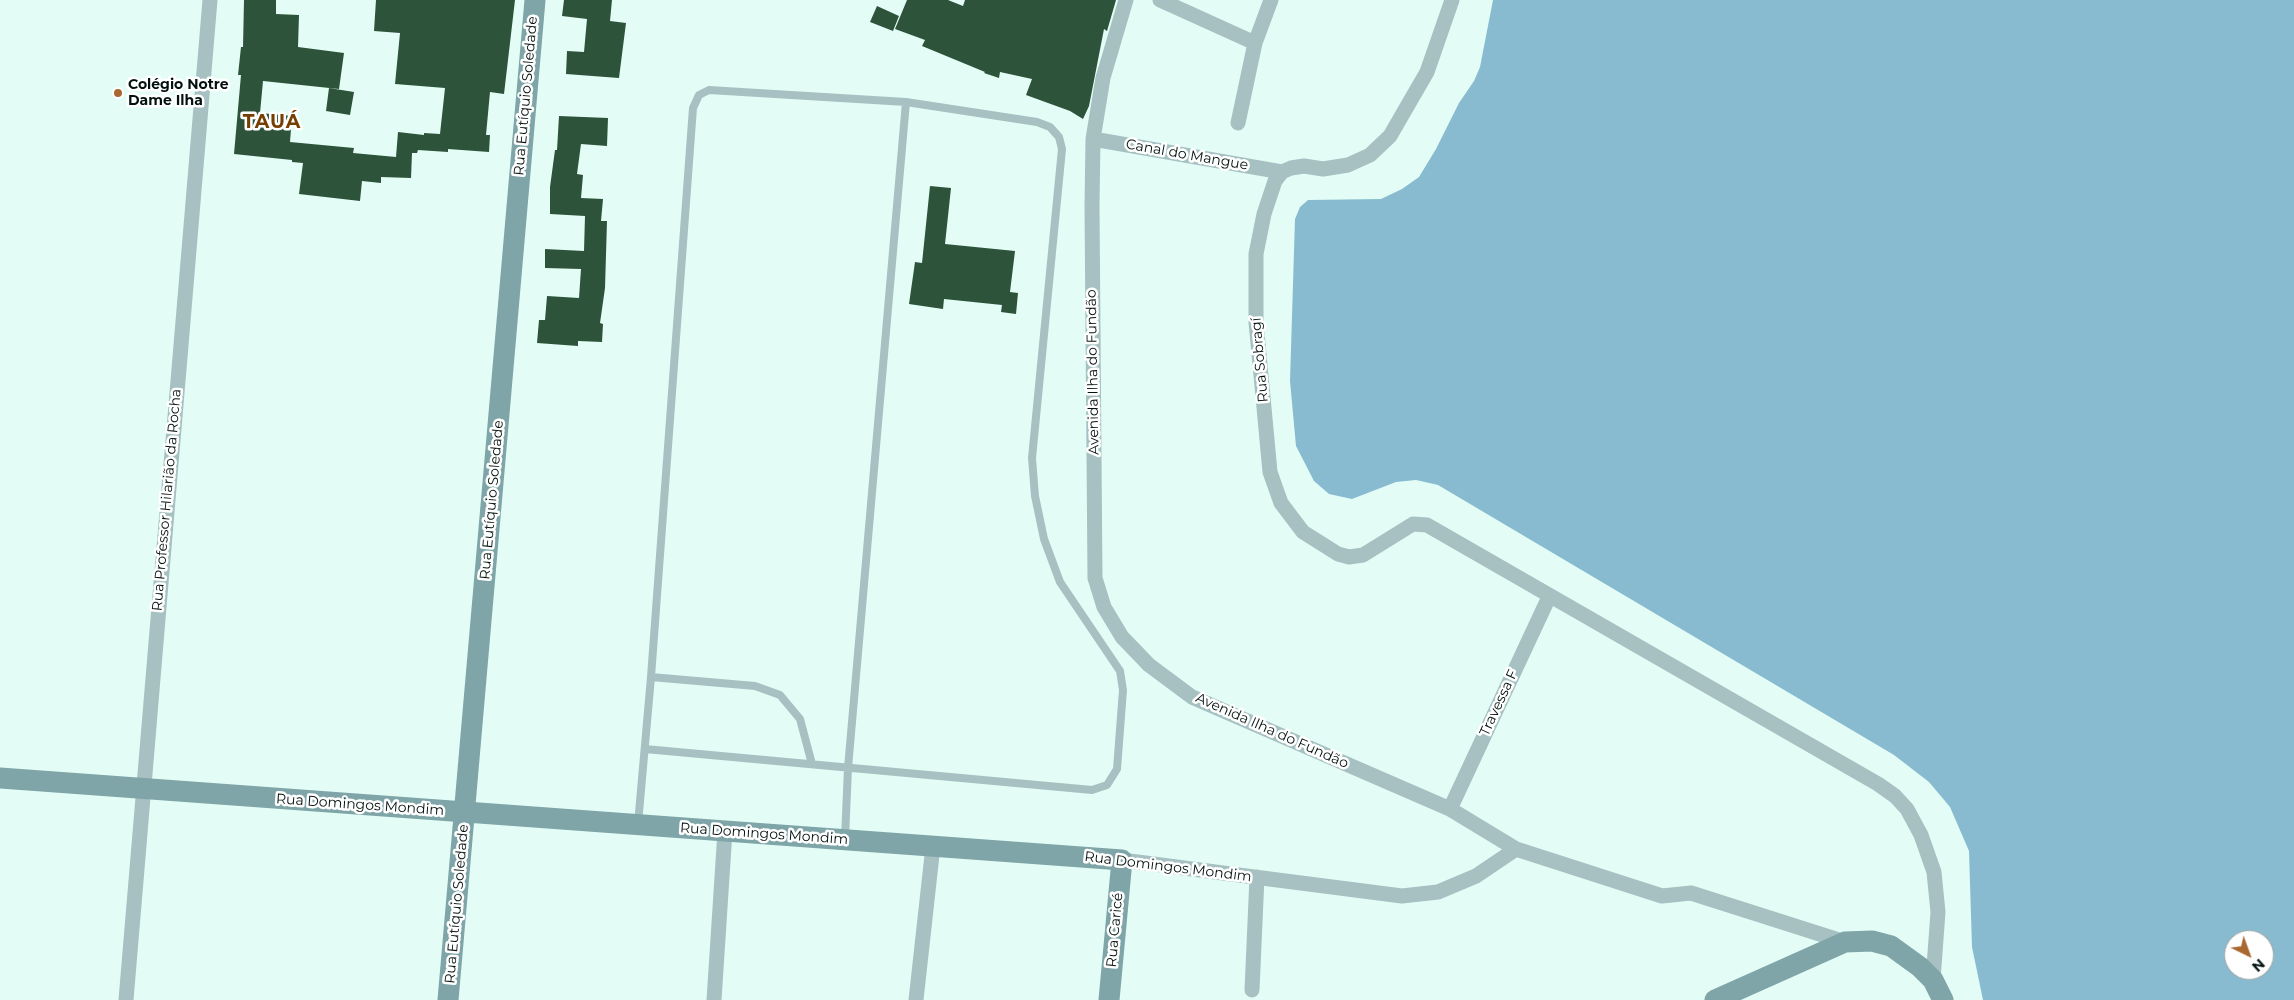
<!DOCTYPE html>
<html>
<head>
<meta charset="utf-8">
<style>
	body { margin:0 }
	#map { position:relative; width:2294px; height:1000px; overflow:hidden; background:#e3fdf6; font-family:Montserrat,sans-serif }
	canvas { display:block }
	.north { position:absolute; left:2224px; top:930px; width:50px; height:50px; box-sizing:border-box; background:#fff; border:1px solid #9aa09f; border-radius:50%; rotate:138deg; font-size:14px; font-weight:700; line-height:20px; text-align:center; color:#03110e }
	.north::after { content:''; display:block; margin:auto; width:18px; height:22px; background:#a86830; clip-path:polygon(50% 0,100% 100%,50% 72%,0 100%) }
</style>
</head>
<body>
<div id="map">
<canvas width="2294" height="1000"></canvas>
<div class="north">N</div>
</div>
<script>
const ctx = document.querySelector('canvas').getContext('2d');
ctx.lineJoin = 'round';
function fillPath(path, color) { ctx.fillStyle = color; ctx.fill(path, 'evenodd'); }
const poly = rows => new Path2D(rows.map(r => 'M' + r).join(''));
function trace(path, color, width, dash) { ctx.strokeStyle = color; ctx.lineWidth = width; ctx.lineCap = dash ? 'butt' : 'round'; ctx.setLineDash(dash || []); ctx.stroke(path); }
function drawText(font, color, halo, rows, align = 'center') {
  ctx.font = font + ' Montserrat,sans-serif'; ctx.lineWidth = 5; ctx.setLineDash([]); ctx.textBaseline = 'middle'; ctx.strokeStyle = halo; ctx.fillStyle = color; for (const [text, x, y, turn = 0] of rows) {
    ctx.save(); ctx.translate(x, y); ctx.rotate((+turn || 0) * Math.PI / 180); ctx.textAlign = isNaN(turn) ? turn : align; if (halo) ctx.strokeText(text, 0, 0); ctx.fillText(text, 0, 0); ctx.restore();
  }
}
fillPath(poly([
	[1493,0,2294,0,2294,1000,1983,1000,1972,947,1969,851,1950,807,1929,782,1894,755,1438,485,1416,480,1396,482,1352,499,1329,494,1314,481,1296,446,1290,381,1295,219,1300,207,1308,200,1381,199,1402,189,1419,177,1436,149,1459,103,1474,81,1480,67],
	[2234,940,2264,940,2264,970,2234,970]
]), '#88bbd0');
fillPath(poly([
	[244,0,276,0,276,14,299,15,298,47,344,53,339,89,263,81,260,113,292,116,290,142,354,148,353,153,396,157,398,132,424,135,424,133,440,134,445,88,395,84,400,33,374,31,376,0,515,0,504,94,490,92,486,135,490,135,489,152,448,149,448,152,418,150,417,153,412,153,411,178,381,177,381,183,362,181,360,201,299,194,303,163,292,162,292,160,234,154,241,75,238,75,241,47,243,47],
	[564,0,612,0,610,21,626,23,619,78,566,74,567,51,584,52,587,19,562,16],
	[907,0,948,0,963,6,965,0,1116,0,1107,31,1104,29,1089,106,1083,119,1070,111,1026,95,1032,79,1000,72,999,78,984,73,985,72,922,46,925,40,895,29],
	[877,6,899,16,893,31,870,22],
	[329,88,354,92,350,115,326,111],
	[559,116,608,118,607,146,581,144,577,174,583,175,581,198,603,199,601,221,607,221,605,288,600,323,603,324,602,342,578,341,578,346,537,343,539,320,545,320,547,296,579,298,581,269,545,268,545,249,584,251,585,216,550,214,550,187,555,150,557,150],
	[930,186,951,188,945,244,1015,251,1010,292,1018,293,1016,314,1001,312,1002,305,944,299,943,309,909,304,915,262,922,263]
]), '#2d533a');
trace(poly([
	[651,677,755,686,780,695,800,719,812,764],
	[638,824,651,677,693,108,699,95,709,90,906,102,1037,122,1050,127,1059,137,1062,149,1032,458,1035,496,1044,539,1060,582,1120,671,1123,690,1117,769,1107,785,1092,790,645,749],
	[845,838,848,768,906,102]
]), '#a7c0c2', 8);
trace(poly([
	[1126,0,1103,78,1093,139,1092,206,1095,578,1104,607,1122,637,1149,665,1192,697,1450,809,1516,849,1662,896,1691,893,1845,942],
	[1160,0,1255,43],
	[1452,0,1427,72,1390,136,1370,155,1348,165,1323,169,1304,166,1291,168,1282,172,1275,181,1264,214,1256,254,1256,322,1270,472,1281,503,1303,532,1338,554,1349,557,1363,555,1413,524,1427,525,1878,784,1895,796,1907,809,1921,835,1934,872,1938,912,1933,980],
	[1238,123,1255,43,1271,0],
	[1093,139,1282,172],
	[1450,809,1549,597],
	[1122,860,1402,896,1438,892,1476,876,1516,849],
	[1252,990,1257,877],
	[126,1000,210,0],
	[714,1000,725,831],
	[916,1000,933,846]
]), '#a7c0c2', 15);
trace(poly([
	[0,778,1122,860,1109,1000],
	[448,1000,535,0],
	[1715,1000,1845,942,1872,941,1891,946,1920,967,1933,980,1943,1000]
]), '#7fa5a8', 21);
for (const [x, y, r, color] of [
	[118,93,5,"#a86830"]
]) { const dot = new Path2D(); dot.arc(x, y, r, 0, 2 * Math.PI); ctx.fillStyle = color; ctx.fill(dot); trace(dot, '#fff', 2); }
drawText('bold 14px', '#03110e', '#fff', [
	["Colégio Notre",128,85],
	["Dame Ilha",128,101]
], 'left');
drawText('14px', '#03110e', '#fff', [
	["Rua Eutíquio Soledade",526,96,-85],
	["Canal do Mangue",1187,155,10],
	["Rua Sobragí",1260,360,-95],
	["Avenida Ilha do Fundão",1093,372,-91],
	["Rua Professor Hilarião da Rocha",167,500,-85],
	["Rua Eutíquio Soledade",492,500,-85],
	["Travessa F",1499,703,-65],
	["Avenida Ilha do Fundão",1272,731,24],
	["Rua Domingos Mondim",360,805,4],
	["Rua Domingos Mondim",764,834,4],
	["Rua Domingos Mondim",1168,867,7],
	["Rua Eutíquio Soledade",457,904,-85],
	["Rua Caricé",1115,930,-85]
]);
ctx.letterSpacing = '1px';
drawText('bold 19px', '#763f02', '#fff', [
	["TAUÁ",272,122]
]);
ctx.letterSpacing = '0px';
</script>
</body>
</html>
